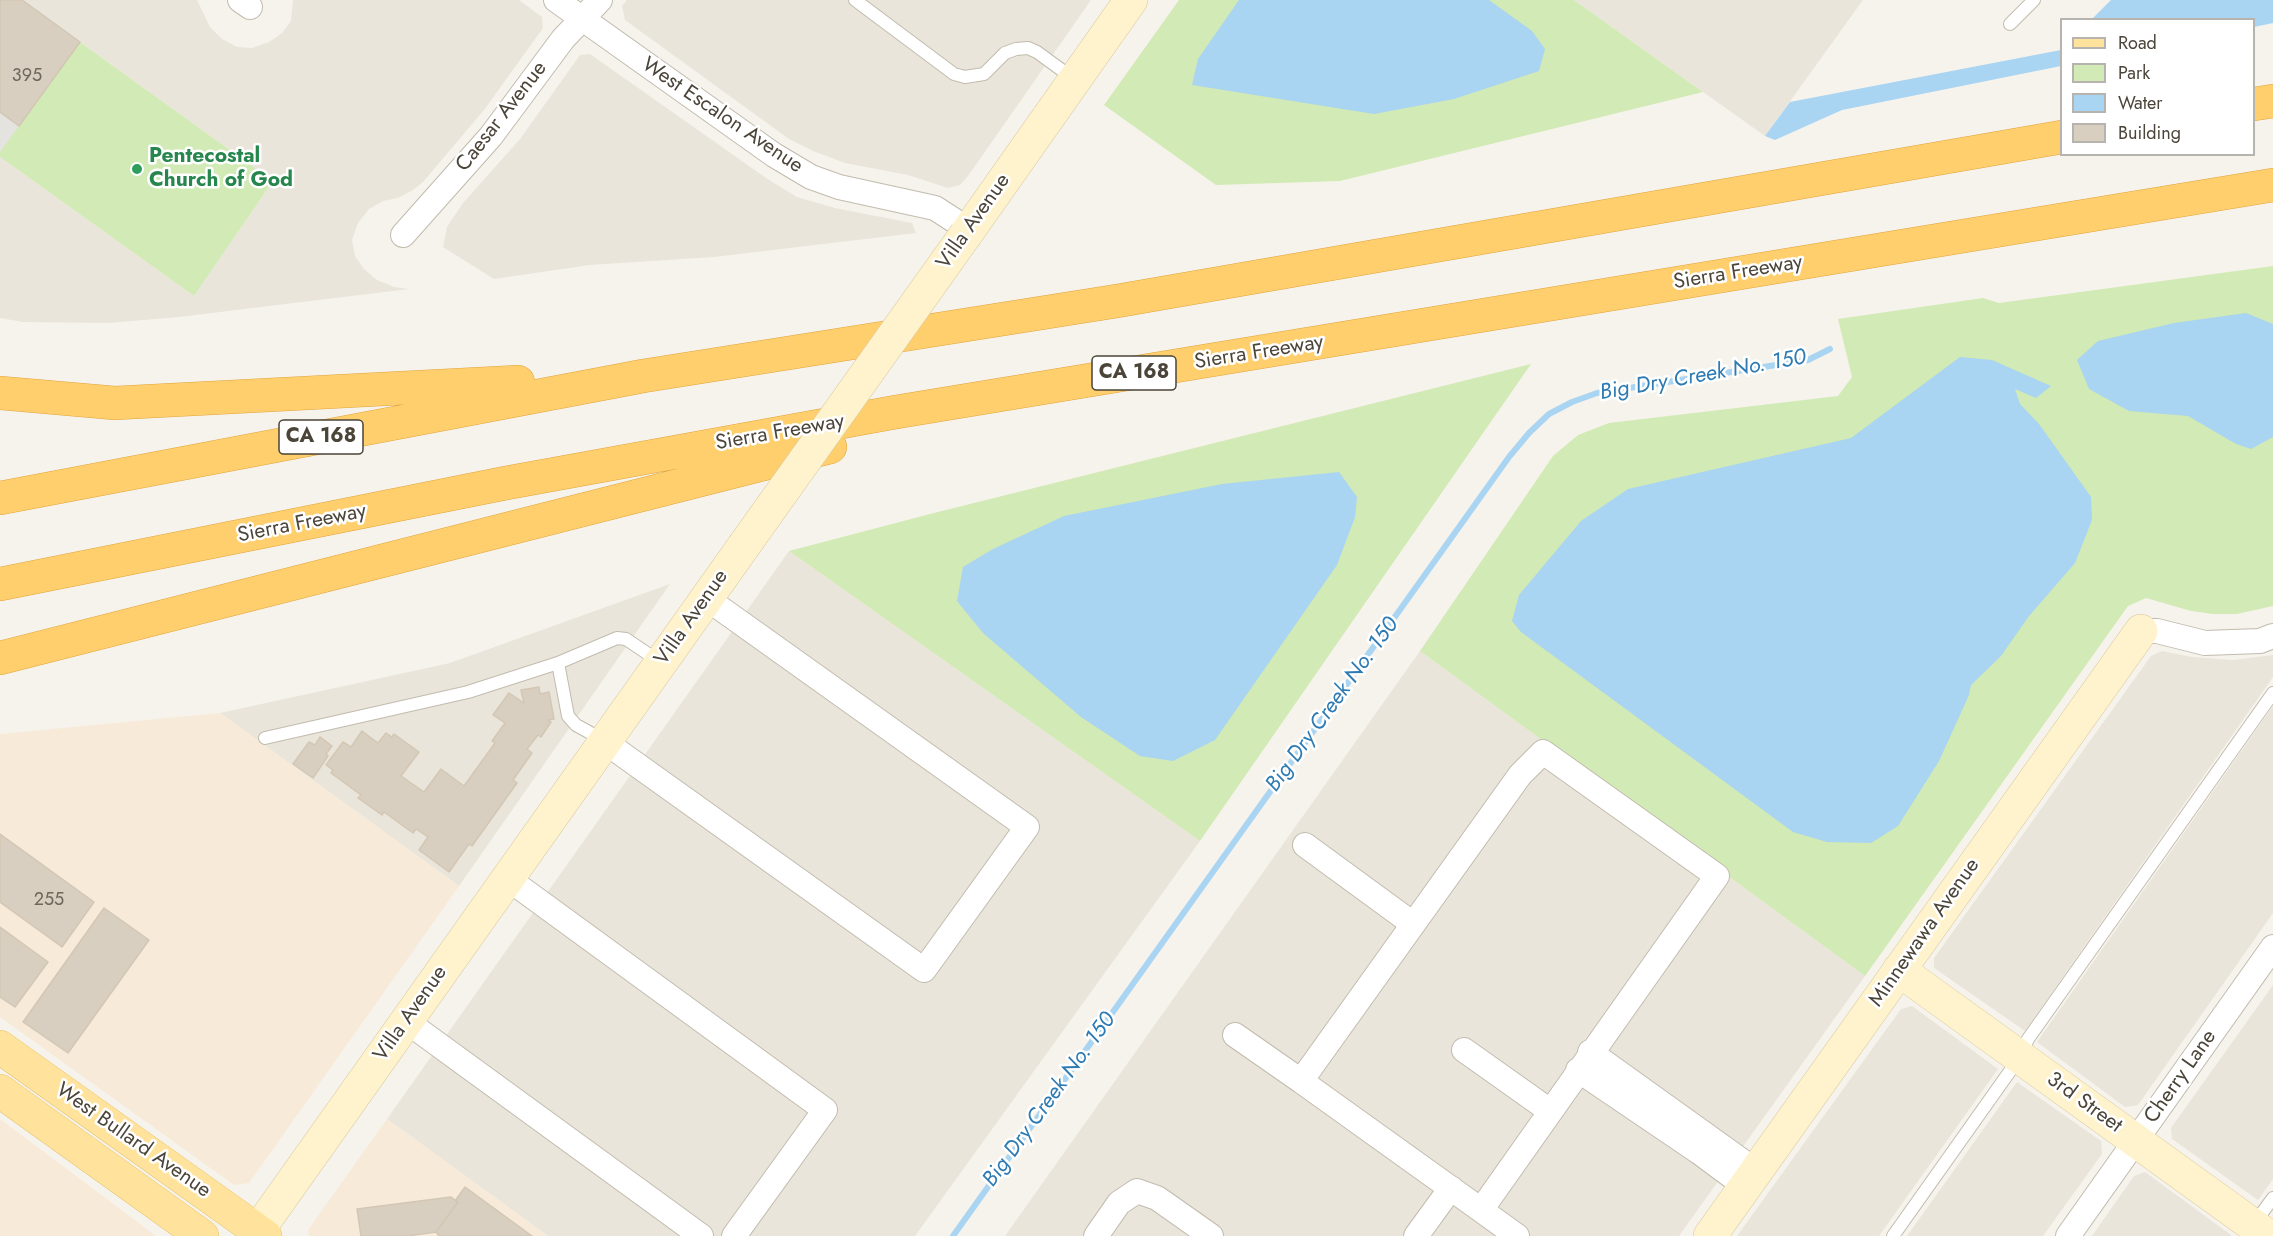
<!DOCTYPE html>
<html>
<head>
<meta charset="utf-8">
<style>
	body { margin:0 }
	#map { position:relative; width:2273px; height:1236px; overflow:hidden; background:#f6f3ec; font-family:Jost,sans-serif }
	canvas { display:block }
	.legend { position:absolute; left:2060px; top:18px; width:195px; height:138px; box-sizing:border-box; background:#fff; border:2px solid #b7b4b0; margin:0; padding:8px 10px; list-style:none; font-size:18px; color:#4b4439 }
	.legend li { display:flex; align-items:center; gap:12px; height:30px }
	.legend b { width:30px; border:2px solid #b7b4b0 }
</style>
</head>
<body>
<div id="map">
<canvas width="2273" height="1236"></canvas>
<ul class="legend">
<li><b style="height:8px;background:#ffe39c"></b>Road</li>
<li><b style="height:16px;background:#d2eab5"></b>Park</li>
<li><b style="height:16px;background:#a9d4f2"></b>Water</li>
<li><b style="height:16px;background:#d8cfc1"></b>Building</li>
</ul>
</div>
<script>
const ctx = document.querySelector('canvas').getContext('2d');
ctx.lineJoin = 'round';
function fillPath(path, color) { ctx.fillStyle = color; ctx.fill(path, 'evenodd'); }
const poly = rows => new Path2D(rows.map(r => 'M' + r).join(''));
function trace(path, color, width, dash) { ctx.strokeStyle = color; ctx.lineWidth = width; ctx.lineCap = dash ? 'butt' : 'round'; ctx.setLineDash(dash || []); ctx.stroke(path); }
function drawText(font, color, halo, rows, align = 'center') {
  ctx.font = font + ' Jost,sans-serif'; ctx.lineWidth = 5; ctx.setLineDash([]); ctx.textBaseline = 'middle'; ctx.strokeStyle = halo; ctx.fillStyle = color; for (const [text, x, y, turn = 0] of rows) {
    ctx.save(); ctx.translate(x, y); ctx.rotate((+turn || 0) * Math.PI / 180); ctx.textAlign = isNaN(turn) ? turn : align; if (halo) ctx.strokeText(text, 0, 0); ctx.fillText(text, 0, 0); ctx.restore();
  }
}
fillPath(poly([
	[22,0,197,0,210,27,222,39,237,47,252,48,269,42,282,33,291,21,293,0,519,0,542,17,543,28,484,110,423,182,413,190,398,198,383,201,369,209,358,223,352,240,355,256,364,269,377,280,394,287,409,289,179,317,108,323,23,322,0,318,0,157,194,296,273,181],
	[627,0,1091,0,968,176,960,185,948,188,908,175,845,163,813,151,789,139,625,20,622,6],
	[1574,0,1863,0,1765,136],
	[590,54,766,178,797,197,835,208,912,223,916,233,714,257,590,265,494,279,443,247,447,227,463,203,520,139,580,55],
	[789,551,1200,841,915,1236,548,1236,387,1119],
	[670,584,459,886,220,713,450,663],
	[1420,651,1865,976,1679,1236,1005,1236],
	[2162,651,2192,657,2233,660,2273,655,2273,677,2025,1031,1934,968,1934,958,2151,656],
	[2273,706,2273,913,2138,1105,2125,1107,2037,1042],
	[2273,985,2273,1179,2258,1200,2172,1139,2171,1128],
	[1912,1006,1998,1069,1879,1236,1737,1236,1901,1009],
	[2017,1082,2101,1141,2102,1154,2043,1236,1907,1236],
	[2145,1172,2231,1235,2230,1236,2092,1236,2134,1176]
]), '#eae5da');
fillPath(poly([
	[220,713,459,886,249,1183,234,1185,0,1017,0,734],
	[0,1119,156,1236,0,1236],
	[387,1119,548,1236,309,1236,308,1230]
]), '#f7ead8');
fillPath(poly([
	[1179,0,1574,0,1703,92,1340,181,1216,185,1104,105],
	[80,42,273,181,194,296,0,157,0,151],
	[2273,266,2273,606,2237,614,2213,614,2191,611,2146,598,2128,606,1865,976,1420,651,1553,456,1578,435,1609,423,1838,396,1852,377,1838,319,1983,298,1999,303],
	[1531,364,1200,841,789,551,930,514]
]), '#d2eab5');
fillPath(poly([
	[0,112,19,126,0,152]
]), '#e5e3e0');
fillPath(poly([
	[1239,0,1489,0,1532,31,1545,49,1539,71,1454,99,1374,114,1192,85,1198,59],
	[2111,0,2273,0,2273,23,2254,27,2254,20,2092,19],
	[2061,50,2061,66,1842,110,1775,140,1765,136,1790,102],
	[2246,313,2273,324,2273,437,2251,449,2236,444,2188,416,2129,411,2089,389,2077,360,2098,341,2174,323],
	[1960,357,1992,360,2051,386,2036,398,2015,389,2020,404,2039,424,2091,497,2092,520,2075,563,2029,616,2001,656,1971,685,1969,695,1939,761,1898,826,1871,843,1827,842,1793,832,1521,632,1512,621,1519,595,1581,521,1628,489,1851,438],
	[1339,472,1357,497,1355,517,1337,565,1215,740,1173,761,1140,756,1081,717,983,633,957,601,963,567,993,549,1064,516,1222,484]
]), '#a9d4f2');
trace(poly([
	[953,1236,1509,457,1529,433,1549,414,1572,402,1597,393,1808,360,1830,349]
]), '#a9d4f2', 6);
const building = poly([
	[0,0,22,0,80,42,19,126,0,112,0,0],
	[539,687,540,694,549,692,554,719,548,720,551,722,541,737,538,735,527,749,532,753,513,780,517,783,472,846,469,844,449,872,419,850,428,837,416,829,413,833,384,812,382,815,358,798,361,795,331,773,333,770,326,765,343,742,351,747,362,731,378,743,386,733,392,737,394,734,419,752,401,776,424,792,441,769,464,786,495,743,492,741,505,723,493,715,509,693,524,703,521,690,539,687],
	[320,737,332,746,326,754,328,756,313,778,293,764,309,742,315,745,320,737],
	[0,834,94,902,62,947,0,902,0,834],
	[104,908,149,940,68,1053,23,1022,104,908],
	[0,927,48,962,15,1007,0,997,0,927],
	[465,1187,532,1236,439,1236,436,1232,458,1202,455,1201,465,1187],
	[451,1197,458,1202,436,1232,408,1236,361,1236,357,1209,451,1197]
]);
fillPath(building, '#d8cfc1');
trace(building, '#d3c7b4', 1.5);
const lane = poly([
	[855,0,954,74,965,77,984,74,1005,53,1016,49,1028,48,1037,52,1074,79],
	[2010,24,2034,0],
	[265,738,468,692,558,663],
	[605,741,576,725,568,716,558,663,617,638,626,639,660,662],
	[2253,1225,2273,1198],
	[1893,1236,2020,1057,2028,1039,2273,693]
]);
const street = poly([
	[240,0,250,7],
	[556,0,774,155,811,177,839,187,935,208,969,230],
	[403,235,491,136,563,39,600,0],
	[2141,631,2157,631,2205,643,2260,641,2273,636],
	[605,742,924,970,1027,827,706,598],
	[1543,752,1717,876,1481,1210,1301,1081,1520,775,1543,752],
	[1305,845,1413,924],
	[507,878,825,1110,734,1236],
	[406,1021,701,1236],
	[1235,1035,1301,1081],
	[1464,1050,1550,1111],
	[1590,1052,1756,1171],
	[1578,1070,1699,1152,1746,1187],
	[1481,1210,1517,1236],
	[1096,1236,1119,1203,1137,1191,1157,1198,1211,1236],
	[1416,1236,1451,1188],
	[2068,1236,2273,947]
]);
const secondary = poly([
	[966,234,1131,0],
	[1899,970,2268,1236],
	[254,1236,743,547],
	[1710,1236,2141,631]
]);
const primary = poly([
	[0,1047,265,1236],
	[0,1091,202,1236]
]);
const highway = poly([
	[2254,104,2273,101],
	[0,393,115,403,518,382],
	[0,498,643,376,1117,301,2062,137],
	[0,584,506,483,896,412,2273,185],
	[0,658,830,447]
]);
trace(lane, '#c2bbae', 14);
trace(street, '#c2bbae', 26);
trace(secondary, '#d6c79b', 34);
trace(primary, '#e6c16a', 34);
trace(highway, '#e0a43c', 34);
trace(lane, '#fff', 12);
trace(street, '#fff', 24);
trace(secondary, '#fff3cd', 33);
trace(primary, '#ffe39c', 33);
trace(highway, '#ffcf6e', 33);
const secondaryBridge = poly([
	[743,547,966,234]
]);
trace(secondaryBridge, '#d6c79b', 34, []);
trace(secondaryBridge, '#fff3cd', 33);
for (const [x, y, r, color] of [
	[137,169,6,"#2e9e5b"]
]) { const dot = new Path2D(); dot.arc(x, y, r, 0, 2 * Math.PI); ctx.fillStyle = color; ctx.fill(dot); trace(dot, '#fff', 2); }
drawText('18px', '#6e675b', null, [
	["395",27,77],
	["255",49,901]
]);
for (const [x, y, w] of [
	[1134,373,84],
	[321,437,84]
]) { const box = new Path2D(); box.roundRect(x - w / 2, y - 17, w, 34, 4.5); ctx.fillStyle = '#fff'; ctx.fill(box); trace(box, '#4b4439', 1.5); }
drawText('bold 20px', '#4b4439', null, [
	["CA 168",1134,373],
	["CA 168",321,437]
]);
drawText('21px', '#4b4439', '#fff', [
	["West Escalon Avenue",722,116,34],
	["Caesar Avenue",502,117,-52],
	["Villa Avenue",974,222,-55],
	["Sierra Freeway",1738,273,-9],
	["Sierra Freeway",1259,353,-9],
	["Sierra Freeway",780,433,-10],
	["Sierra Freeway",302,524,-11],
	["Villa Avenue",692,618,-55],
	["Minnewawa Avenue",1925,933,-55],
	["Villa Avenue",411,1014,-55],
	["Cherry Lane",2181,1077,-55],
	["3rd Street",2084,1103,36],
	["West Bullard Avenue",133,1141,35]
]);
drawText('bold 21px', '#27864d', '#fff', [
	["Pentecostal",149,157],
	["Church of God",149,181]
], 'left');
drawText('italic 22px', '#2e7ab2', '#fff', [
	["Big Dry Creek No. 150",1703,376,-10],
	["Big Dry Creek No. 150",1333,705,-54],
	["Big Dry Creek No. 150",1050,1100,-54]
]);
</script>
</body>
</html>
